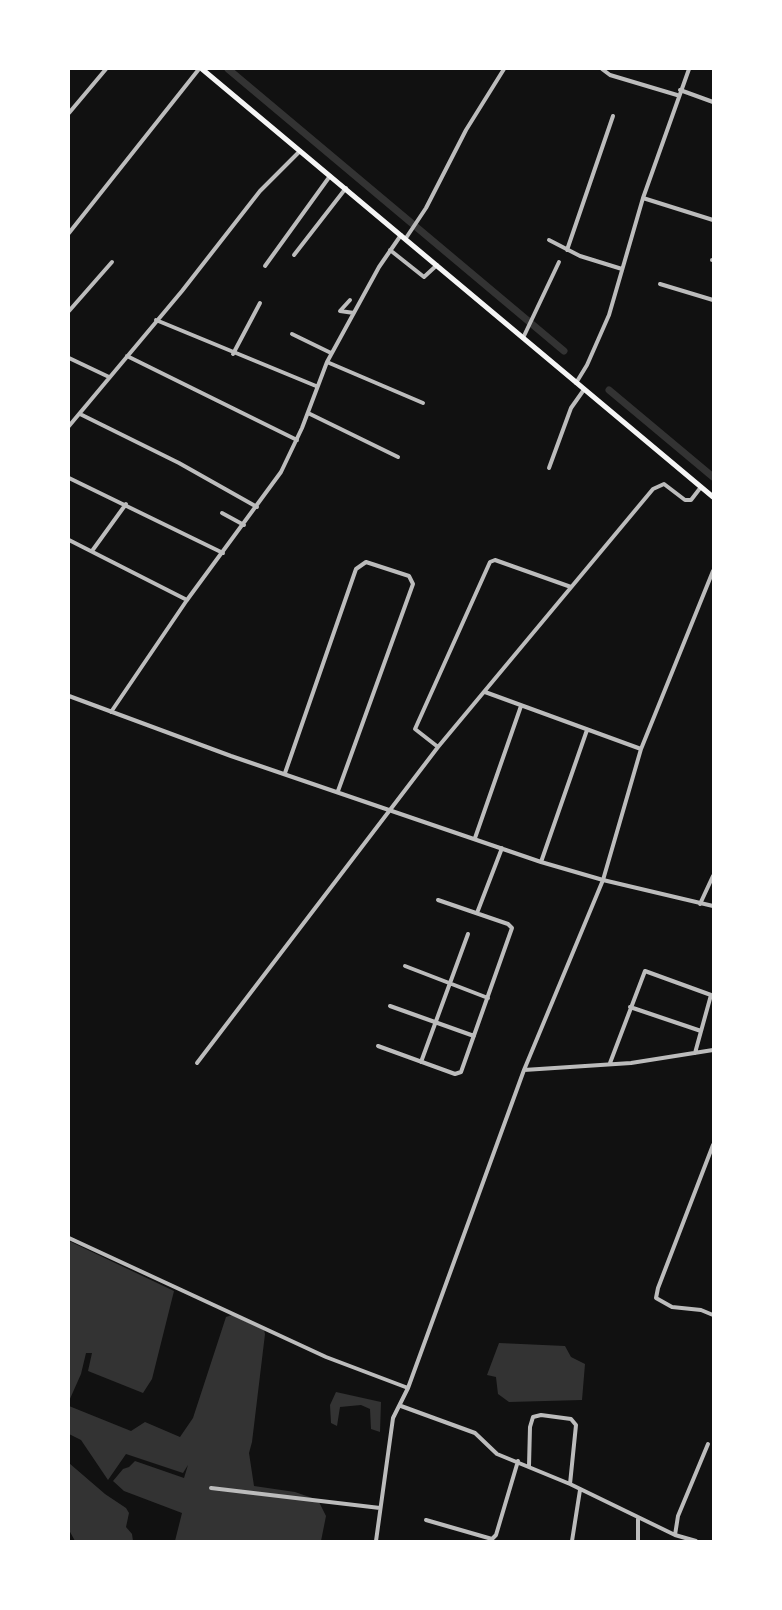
<!DOCTYPE html>
<html>
<head>
<meta charset="utf-8">
<style>
	body { margin:0 }
	#map { position:relative; width:782px; height:1610px; overflow:hidden; background:#111; font-family:"Roboto Condensed",sans-serif }
	canvas { display:block }
	.frame { position:absolute; inset:0; border:70px solid #fff; pointer-events:none }
</style>
</head>
<body>
<div id="map">
<canvas width="782" height="1610"></canvas>
<div class="frame"></div>
</div>
<script>
const ctx = document.querySelector('canvas').getContext('2d');
ctx.lineJoin = 'round';
function fillPath(path, color) { ctx.fillStyle = color; ctx.fill(path, 'evenodd'); }
const poly = rows => new Path2D(rows.map(r => 'M' + r).join(''));
function trace(path, color, width, dash) { ctx.strokeStyle = color; ctx.lineWidth = width; ctx.lineCap = dash ? 'butt' : 'round'; ctx.setLineDash(dash || []); ctx.stroke(path); }
fillPath(poly([
	[69,1241,174,1291,152,1379,143,1393,88,1371,92,1353,86,1353,81,1374,69,1401],
	[232,1315,264,1330,265,1334,252,1442,249,1453,254,1486,295,1492,318,1500,326,1516,321,1541,175,1541,182,1513,124,1491,113,1481,123,1469,129,1467,135,1461,184,1478,188,1465,183,1473,126,1454,108,1480,81,1440,69,1434,69,1406,131,1431,145,1422,180,1437,193,1418,226,1317],
	[499,1343,565,1346,571,1357,585,1364,582,1400,509,1402,498,1394,496,1377,487,1375],
	[336,1392,381,1402,380,1432,371,1429,370,1409,361,1405,340,1407,337,1426,331,1423,330,1405],
	[69,1463,105,1494,126,1508,129,1513,126,1527,132,1534,133,1541,75,1541,69,1530]
]), '#333');
trace(poly([
	[228,69,564,351],
	[609,390,713,477]
]), '#333', 7);
trace(poly([
	[602,69,610,75,677,95],
	[680,90,713,102],
	[69,113,106,69],
	[643,198,713,220],
	[69,233,199,69],
	[406,238,426,208,466,130,504,69],
	[549,240,580,256,622,269],
	[390,250,424,277,437,265],
	[567,250,613,116],
	[294,255,346,188],
	[712,260,713,260],
	[265,266,330,176],
	[660,284,713,300],
	[350,300,340,311,354,313],
	[69,311,112,262],
	[156,320,316,386],
	[292,334,331,353],
	[523,338,559,262],
	[233,354,260,303],
	[127,356,297,440],
	[69,358,109,377],
	[327,362,423,403],
	[576,383,587,365,609,315,643,198,689,69],
	[308,413,398,457],
	[80,414,179,463,257,507],
	[69,426,182,291,260,191,300,151],
	[549,468,571,408,583,391],
	[69,478,223,553],
	[222,513,244,525],
	[69,540,187,600],
	[92,551,126,504],
	[485,692,641,749],
	[69,696,231,756,541,862,603,880,713,906],
	[111,712,187,600,281,472,302,428,327,362,379,267,401,235],
	[438,747,415,729,490,562,495,560,571,587],
	[285,773,356,569,366,562,409,576,413,584,338,791],
	[475,838,521,706],
	[541,862,587,730],
	[700,904,713,876],
	[477,913,502,848],
	[405,966,488,998],
	[390,1006,474,1036],
	[630,1007,701,1031],
	[378,1046,455,1074,461,1072,512,928,508,924,438,900],
	[421,1062,468,934],
	[197,1063,438,747,653,489,664,484,685,500,691,500,701,487],
	[610,1063,645,971,711,995,695,1053],
	[524,1070,631,1063,713,1050],
	[713,1145,658,1288,656,1298,672,1307,701,1310,713,1315],
	[69,1238,326,1357,408,1388],
	[401,1406,475,1433,497,1454,570,1484,675,1535,696,1541],
	[529,1466,530,1427,533,1417,541,1415,571,1419,576,1425,570,1484],
	[211,1488,380,1508],
	[426,1520,492,1539,496,1535,518,1461],
	[675,1535,678,1516,708,1444],
	[376,1541,393,1418,408,1388,524,1070,603,880,641,749,713,571],
	[572,1541,580,1490],
	[638,1541,638,1519]
]), '#bcbcbc', 4);
trace(poly([
	[202,69,713,497]
]), '#f5f5f5', 5);
</script>
</body>
</html>
